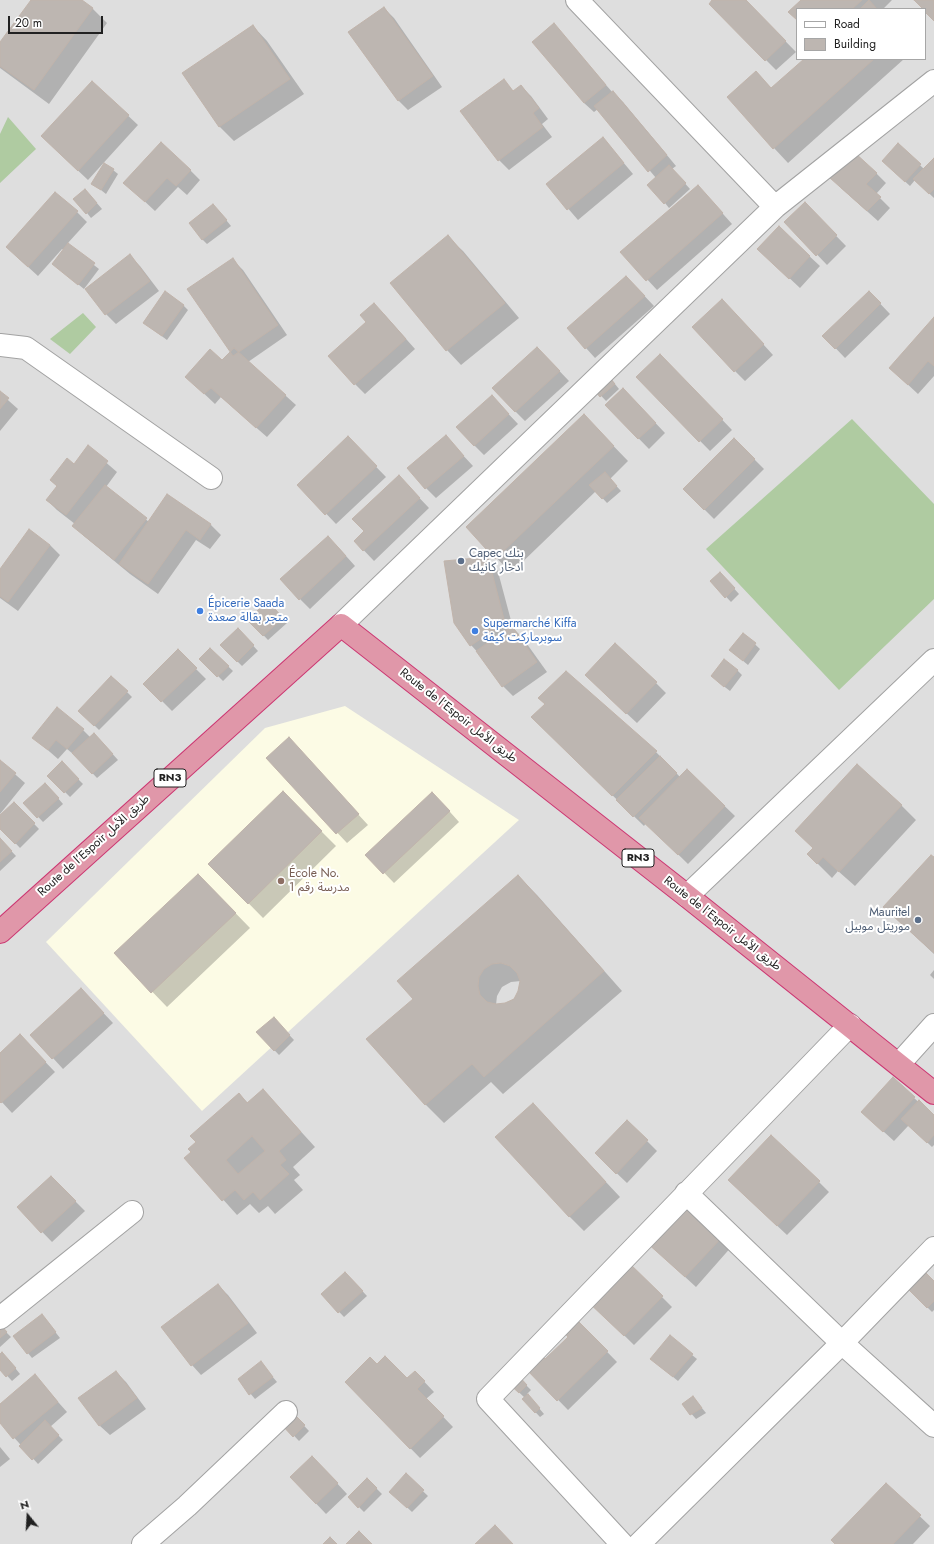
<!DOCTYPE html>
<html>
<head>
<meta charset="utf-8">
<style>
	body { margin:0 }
	#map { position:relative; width:934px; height:1544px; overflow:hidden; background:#f0ede8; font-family:Jost,sans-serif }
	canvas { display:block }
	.legend { position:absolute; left:796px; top:8px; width:130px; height:52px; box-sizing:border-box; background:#fff; border:1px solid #a6a6a6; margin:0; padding:5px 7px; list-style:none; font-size:12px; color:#212121 }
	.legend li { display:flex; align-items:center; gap:8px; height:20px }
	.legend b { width:20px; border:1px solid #a6a6a6 }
	.north { position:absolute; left:8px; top:1496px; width:40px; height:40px; -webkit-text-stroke:3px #fff; paint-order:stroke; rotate:342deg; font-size:11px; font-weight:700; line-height:16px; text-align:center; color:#212121 }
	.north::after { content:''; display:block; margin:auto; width:14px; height:18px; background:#212121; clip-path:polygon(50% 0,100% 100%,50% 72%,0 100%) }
	.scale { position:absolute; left:8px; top:16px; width:95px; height:18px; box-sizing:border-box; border:2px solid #212121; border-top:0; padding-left:5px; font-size:12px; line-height:14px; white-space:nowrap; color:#212121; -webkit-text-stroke:3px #fff; paint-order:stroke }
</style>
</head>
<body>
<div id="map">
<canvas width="934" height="1544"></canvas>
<ul class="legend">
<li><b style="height:5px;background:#fff"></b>Road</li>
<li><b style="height:11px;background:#bdb6b1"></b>Building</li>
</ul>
<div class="north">N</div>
<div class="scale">20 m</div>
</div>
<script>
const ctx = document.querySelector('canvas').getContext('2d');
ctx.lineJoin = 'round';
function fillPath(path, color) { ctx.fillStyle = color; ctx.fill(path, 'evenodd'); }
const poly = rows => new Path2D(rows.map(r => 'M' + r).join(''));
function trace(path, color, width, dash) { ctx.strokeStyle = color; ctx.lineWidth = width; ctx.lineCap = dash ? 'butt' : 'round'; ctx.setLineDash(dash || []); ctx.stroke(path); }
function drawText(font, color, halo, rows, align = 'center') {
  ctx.font = font + ' Jost,"Noto Sans Arabic",sans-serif'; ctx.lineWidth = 4; ctx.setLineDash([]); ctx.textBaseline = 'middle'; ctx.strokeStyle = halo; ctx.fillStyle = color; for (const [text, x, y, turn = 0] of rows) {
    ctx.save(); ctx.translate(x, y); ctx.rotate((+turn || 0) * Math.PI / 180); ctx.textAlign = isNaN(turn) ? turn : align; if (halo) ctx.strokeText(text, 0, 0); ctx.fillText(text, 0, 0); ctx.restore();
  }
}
fillPath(poly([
	[0,0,934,0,934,1544,0,1544],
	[797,9,925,9,925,59,797,59]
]), '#dedede');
fillPath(poly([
	[345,706,519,820,202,1111,46,942,265,728]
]), '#fcfbe5');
fillPath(poly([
	[8,117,36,149,0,183,0,134],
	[83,313,96,327,70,354,50,339],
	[852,419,934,504,934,599,839,690,706,549]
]), '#afcba1');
fillPath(poly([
	[32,0,80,0,93,9,107,23,49,104,0,68,0,44],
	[714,0,745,0,796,52,776,70,710,4],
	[803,0,892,0,883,9,797,9,797,19,790,12],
	[384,8,394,18,442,87,408,110,398,100],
	[554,25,613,93,623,102,676,166,672,169,690,189,669,208,665,203,656,178,598,109,594,112,584,103],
	[253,26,267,41,304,94,234,141,219,126],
	[806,59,904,59,788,163,774,148,756,72,772,89],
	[503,80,514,92,521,86,531,96,548,119,542,124,552,137,509,170,499,160],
	[92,82,138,125,88,180,52,146],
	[603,138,633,174,578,220,547,184],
	[898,144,924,169,934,159,934,198,915,180,910,186,888,166],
	[113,170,118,174,106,194,92,183],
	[190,170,200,180,187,195,178,187,155,211,125,183],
	[876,173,886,183,876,194,890,208,878,221,841,188],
	[90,195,102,209,91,218,87,213],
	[707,196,732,224,657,290,622,252],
	[805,204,846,246,827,265,786,222],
	[218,210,231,226,207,244,202,239],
	[77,212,87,222,67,244,99,269,84,289,53,264,64,250,62,249,38,276,17,257],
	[779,228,820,266,800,288,769,259],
	[448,237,463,251,519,318,461,365,447,350],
	[130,256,140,266,159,291,116,324,106,314],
	[233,260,243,270,287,335,248,362,296,405,267,437,221,397,215,404,196,386,231,352],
	[636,287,654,306,595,358,586,348],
	[869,292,890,314,845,358,824,336],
	[183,305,188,310,167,340,144,323],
	[732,310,773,355,745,381,735,371],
	[384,314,415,349,365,394,355,384],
	[934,318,934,376,918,394,890,368],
	[660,355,732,430,710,451,637,377],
	[547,358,569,381,525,421,515,411],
	[611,379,619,389,606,401,592,386],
	[623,389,665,433,649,449,606,405],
	[0,393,18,409,0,431],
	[501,406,518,424,484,455,474,445],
	[598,430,628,461,610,479,621,491,607,503,596,491,511,573,467,527],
	[446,437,473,466,436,498,426,488],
	[348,438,386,477,336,524,299,485],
	[734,439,764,469,714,519,684,489],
	[88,447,117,472,106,487,149,522,168,495,211,525,221,535,210,549,196,540,158,594,130,574,84,536,74,526,75,524,57,510,47,500,58,487,51,480,74,465],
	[409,487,429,508,374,561,355,541],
	[50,545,60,555,18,611,0,598,0,570],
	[338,547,355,566,310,609,300,599],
	[487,558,497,568,513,628,522,637,547,672,513,696,503,686,481,656,471,645],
	[720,573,739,594,731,602,711,581],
	[273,607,287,623,268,640,249,620],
	[238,629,258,651,242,666,221,645],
	[744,634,760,649,748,665,736,655],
	[210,649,233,671,223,681,201,659],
	[178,651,206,679,172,711,145,684],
	[737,670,742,675,730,691,717,681],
	[112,677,132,697,99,730,80,711],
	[656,683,666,693,637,723,596,685],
	[539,698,656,752,680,777,687,770,735,816,688,864,646,823,644,826,532,717,546,705],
	[83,730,91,738,99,739,118,760,97,778,78,758,67,749,58,759,34,738],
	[298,749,368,825,347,843,267,758],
	[0,761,25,783,0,814],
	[62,763,83,784,70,797,49,776],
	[50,789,63,804,43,822,25,803],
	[283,793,336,846,263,918,210,864],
	[14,803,39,829,20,848,0,827,0,817],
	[442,803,459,822,394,883,367,855],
	[901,805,916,820,855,886,838,871,832,878,808,854],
	[0,839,16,856,0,871],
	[934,858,934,954,884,907],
	[518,876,537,895,622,991,503,1094,491,1082,444,1123,426,1105,368,1039,415,999],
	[521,981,519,991,514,999,505,1004,496,1005,497,996,502,987,511,982],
	[213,890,250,928,167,1007,115,953],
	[934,970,934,979,930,975],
	[91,1000,113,1023,63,1069,32,1035],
	[278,1023,294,1040,279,1055,258,1033],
	[30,1046,55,1072,12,1113,0,1100,0,1055],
	[893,1079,934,1116,934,1145,932,1147,909,1125,894,1141,873,1122],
	[263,1090,315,1147,293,1167,300,1175,294,1180,303,1190,275,1214,268,1206,259,1213,250,1204,237,1215,186,1158,192,1152,239,1094,248,1103],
	[547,1119,620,1197,584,1231,569,1216],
	[627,1121,657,1151,627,1183,606,1163],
	[819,1182,829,1192,787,1235,739,1190],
	[61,1187,85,1211,52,1242,18,1207],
	[723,1235,733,1245,696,1287,647,1242],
	[626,1261,672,1307,634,1345,588,1300],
	[350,1278,367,1296,344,1317,322,1294],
	[934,1282,934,1310,932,1312,908,1288],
	[218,1285,228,1295,257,1333,201,1375,192,1365],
	[42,1315,60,1338,32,1358,14,1336],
	[576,1320,617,1362,568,1410,527,1368,545,1361,570,1337],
	[0,1326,11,1337,0,1347],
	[0,1355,7,1358,20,1374,12,1381,0,1368],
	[692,1355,697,1359,678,1381,656,1363],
	[261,1363,277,1382,255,1399,239,1380],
	[377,1365,407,1380,415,1372,434,1392,426,1399,453,1427,420,1458,346,1382],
	[116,1372,126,1382,146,1409,110,1435,100,1426],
	[516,1375,531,1390,527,1394,544,1414,540,1417,523,1399,525,1398,508,1382],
	[35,1376,67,1412,50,1427,63,1440,38,1464,0,1422,0,1405],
	[693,1397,706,1413,696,1419,683,1404],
	[293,1414,309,1431,299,1441,283,1424],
	[0,1447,10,1459,0,1467],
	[322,1467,347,1494,326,1514,291,1477],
	[406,1475,428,1496,412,1512,395,1496],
	[367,1479,382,1494,364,1512,349,1497],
	[886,1484,930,1526,913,1544,836,1544]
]), '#0003');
const building = poly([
	[31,0,82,0,93,8,34,90,0,66,0,42,31,0],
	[712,0,746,0,786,41,765,61,709,4,712,0],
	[801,0,862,0,852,9,797,9,797,20,788,12,801,0],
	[869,0,877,9,860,9,869,0],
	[914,0,934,0,934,21,925,12,925,9,923,9,914,0],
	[384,7,433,76,398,101,348,32,384,7],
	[554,23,606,85,584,103,532,42,554,23],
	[253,25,290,79,219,127,182,73,253,25],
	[804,59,874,59,773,149,727,97,756,71,771,88,804,59],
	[504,79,513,91,521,85,539,108,533,113,543,127,498,161,460,111,504,79],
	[92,81,129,115,78,171,41,136,92,81],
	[613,91,667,155,648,172,594,106,613,91],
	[603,137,624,163,567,210,546,184,603,137],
	[161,142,191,170,176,186,167,178,145,202,123,183,161,142],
	[898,143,921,164,905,182,882,161,898,143],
	[854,152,877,173,866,184,881,197,867,211,830,178,854,152],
	[934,158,934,189,929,194,913,179,934,158],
	[104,163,114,169,101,190,91,184,104,163],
	[669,165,686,183,664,204,647,185,669,165],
	[698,185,723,213,646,281,620,252,698,185],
	[85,189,97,203,86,214,73,199,85,189],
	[55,192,78,211,28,267,6,247,55,192],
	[805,202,837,235,816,256,784,222,805,202],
	[213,204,227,220,202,240,189,223,213,204],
	[779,226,810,256,789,279,757,249,779,226],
	[448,235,505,303,446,351,390,283,448,235],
	[68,243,95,263,78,285,52,264,68,243],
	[130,254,150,281,105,315,85,289,130,254],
	[233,258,278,325,233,356,187,289,233,258],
	[626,276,645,296,585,349,567,328,626,276],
	[165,291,184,305,162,336,143,323,165,291],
	[869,291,881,303,835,349,822,336,869,291],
	[722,299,764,344,734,372,692,327,722,299],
	[374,303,406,339,354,385,328,356,366,322,360,315,374,303],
	[934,317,934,366,928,361,908,385,889,368,934,317],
	[537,347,560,371,515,412,492,388,537,347],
	[234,348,286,395,256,428,211,388,204,394,185,377,210,349,222,360,234,348],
	[660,354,723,419,699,442,636,377,660,354],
	[606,373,615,384,600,397,591,386,606,373],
	[623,388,656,423,638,439,605,405,623,388],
	[0,391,9,398,0,409,0,391],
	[492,395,509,414,474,446,456,427,492,395],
	[584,414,614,446,495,559,466,527,584,414],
	[446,435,464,456,425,489,407,468,446,435],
	[348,436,377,466,325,515,297,485,348,436],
	[734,438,755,459,704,510,683,489,734,438],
	[88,445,108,461,66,515,46,500,57,486,50,480,67,458,74,464,88,445],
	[605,472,617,486,602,499,589,485,605,472],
	[399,475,420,498,363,551,354,541,364,531,352,519,399,475],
	[105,485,147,518,114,560,72,526,105,485],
	[167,494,211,524,200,540,186,530,148,584,119,564,167,494],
	[29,529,50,545,8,602,0,596,0,569,29,529],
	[328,536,346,556,299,600,280,579,328,536],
	[488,557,505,623,470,646,454,623,444,561,488,557],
	[720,572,735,588,725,598,710,581,720,572],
	[268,601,283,618,263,636,247,620,268,601],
	[512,626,537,662,502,687,476,651,512,626],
	[238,628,254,645,237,662,220,645,238,628],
	[743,633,756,643,743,661,729,650,743,633],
	[615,643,657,682,626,714,585,675,615,643],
	[210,648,229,666,217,677,199,659,210,648],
	[178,649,197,668,161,702,143,684,178,649],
	[724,659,738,670,724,687,711,676,724,659],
	[566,671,657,751,612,796,531,717,545,704,538,698,566,671],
	[111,676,128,691,94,726,78,711,111,676],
	[57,707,84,729,67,749,56,740,48,750,32,738,57,707],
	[94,733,113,754,92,774,72,753,94,733],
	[289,737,359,814,336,834,266,758,289,737],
	[660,756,677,773,633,817,616,800,660,756],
	[0,760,16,773,0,792,0,760],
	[62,761,79,779,64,793,47,776,62,761],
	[857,764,902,805,839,872,823,857,817,864,807,854,813,848,795,831,857,764],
	[687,769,725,806,678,855,639,818,687,769],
	[45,783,59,798,37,818,23,803,45,783],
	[283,791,322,831,248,904,208,864,283,791],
	[432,792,450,811,383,874,365,855,432,792],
	[14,802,35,823,15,844,0,829,0,815,14,802],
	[0,838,12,851,0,862,0,838],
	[931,855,934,857,934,953,883,907,931,855],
	[198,874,236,913,151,993,114,953,198,874],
	[518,875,604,971,484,1077,472,1064,425,1105,366,1039,413,999,397,981,518,875],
	[501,963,510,966,517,973,520,981,518,991,514,999,505,1003,496,1004,487,1002,480,995,478,986,479,977,484,969,492,964,501,963],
	[81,988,104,1013,52,1059,30,1035,81,988],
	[274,1017,290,1035,274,1051,256,1032,274,1017],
	[20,1034,46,1062,1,1103,0,1102,0,1053,20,1034],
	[893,1077,915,1097,883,1132,861,1112,893,1077],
	[263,1089,301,1132,279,1151,286,1160,280,1165,289,1174,260,1200,253,1192,244,1200,235,1190,222,1201,184,1158,191,1152,188,1149,196,1142,190,1136,239,1093,247,1103,263,1089],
	[252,1136,265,1151,238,1174,226,1160,252,1136],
	[919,1100,934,1115,934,1135,927,1143,901,1119,919,1100],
	[533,1103,606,1182,569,1217,495,1137,533,1103],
	[627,1120,648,1140,616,1174,595,1153,627,1120],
	[771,1135,820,1181,777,1226,728,1180,771,1135],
	[51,1176,76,1201,41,1233,17,1207,51,1176],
	[684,1200,724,1235,685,1277,646,1242,684,1200],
	[626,1260,663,1296,624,1336,586,1300,626,1260],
	[924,1271,934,1281,934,1301,927,1308,907,1288,924,1271],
	[345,1272,363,1291,338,1313,321,1294,345,1272],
	[218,1284,248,1323,191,1366,161,1327,218,1284],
	[42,1314,56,1332,27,1354,13,1336,42,1314],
	[576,1319,608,1351,557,1401,525,1368,540,1354,545,1359,568,1337,563,1331,576,1319],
	[0,1324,7,1332,0,1338,0,1324],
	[670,1335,693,1354,673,1377,650,1359,670,1335],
	[2,1352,16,1368,6,1377,0,1370,0,1354,2,1352],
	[385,1356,407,1378,415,1371,425,1381,417,1389,444,1416,410,1449,345,1382,370,1357,377,1364,385,1356],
	[261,1361,273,1377,249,1395,238,1379,261,1361],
	[116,1371,137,1398,99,1426,78,1398,116,1371],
	[516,1373,527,1385,519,1393,507,1382,516,1373],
	[35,1374,58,1402,13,1439,0,1423,0,1404,35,1374],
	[528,1394,540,1408,535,1413,522,1399,528,1394],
	[693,1396,702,1408,690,1415,682,1404,693,1396],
	[293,1413,305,1425,293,1437,281,1424,293,1413],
	[45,1420,59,1435,32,1460,19,1446,45,1420],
	[312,1456,338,1483,316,1504,290,1477,312,1456],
	[406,1473,424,1490,407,1508,389,1492,406,1473],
	[367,1478,377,1488,358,1508,348,1497,367,1478],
	[886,1483,921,1515,893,1544,835,1544,831,1540,886,1483],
	[495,1525,513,1544,475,1544,495,1525],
	[359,1531,372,1544,346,1544,359,1531],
	[330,1537,337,1544,323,1544,330,1537]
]);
fillPath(building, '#bdb6b1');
trace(building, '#c1b4ab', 1);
const minor = poly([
	[577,0,775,207],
	[0,345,26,348,211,478],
	[341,625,775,207,934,81],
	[687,896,934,660],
	[899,1064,934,1025],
	[686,1193,842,1343,934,1426],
	[0,1318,132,1212],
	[143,1544,187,1506,286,1412],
	[622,1544,488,1399,850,1025],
	[639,1544,842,1343,934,1248]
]);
const highway = poly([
	[0,932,341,625,687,896,934,1093]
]);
trace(minor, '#a2a2a2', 24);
trace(highway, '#cc3772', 24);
trace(minor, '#fff', 22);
trace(highway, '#e097a9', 22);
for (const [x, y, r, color] of [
	[461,561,4,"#5c6f8a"],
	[200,611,4,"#3f7fe0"],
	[475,631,4,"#3f7fe0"],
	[281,881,4,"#8d6e63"],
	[918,920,4,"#5c6f8a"]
]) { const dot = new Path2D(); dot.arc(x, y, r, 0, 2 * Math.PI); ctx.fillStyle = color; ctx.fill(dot); trace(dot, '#fff', 1.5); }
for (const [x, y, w] of [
	[170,778,32],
	[638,858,32]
]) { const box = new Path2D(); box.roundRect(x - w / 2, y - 9, w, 18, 3); ctx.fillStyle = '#fff'; ctx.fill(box); trace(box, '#212121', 1); }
drawText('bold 11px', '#212121', null, [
	["RN3",170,778],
	["RN3",638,858]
]);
drawText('12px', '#4e5e75', '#fff', [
	["Capec بنك",469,554],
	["ادخار كانيك",469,568],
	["Mauritel",910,913,"right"],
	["موريتل موبيل",910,927,"right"]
], 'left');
drawText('12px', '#366cbe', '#fff', [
	["Épicerie Saada",208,604],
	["متجر بقالة صعدة",208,618],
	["Supermarché Kiffa",483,624],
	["سوبرماركت كيفة",483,638]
], 'left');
drawText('12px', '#212121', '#fff', [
	["Route de l’Espoir طريق الأمل",458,716,38],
	["Route de l’Espoir طريق الأمل",94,846,-42],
	["Route de l’Espoir طريق الأمل",722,924,38]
]);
drawText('12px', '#785e54', '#fff', [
	["École No.",289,874],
	["1 مدرسة رقم",289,888]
], 'left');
</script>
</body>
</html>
